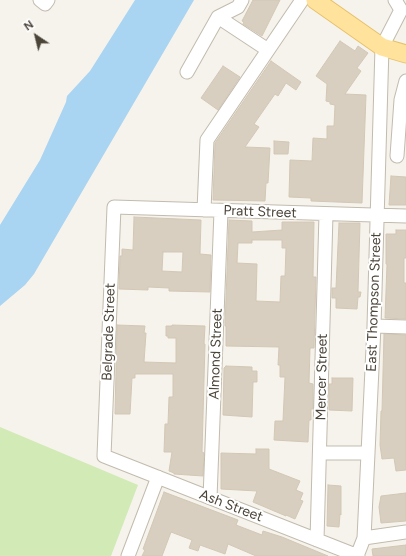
<!DOCTYPE html>
<html>
<head>
<meta charset="utf-8">
<style>
	body { margin:0 }
	#map { position:relative; width:406px; height:556px; overflow:hidden; background:#f6f3ec; font-family:Figtree,sans-serif }
	canvas { display:block }
	.north { position:absolute; left:16px; top:16px; width:40px; height:40px; -webkit-text-stroke:3px #fff; paint-order:stroke; rotate:325deg; font-size:11px; font-weight:700; line-height:16px; text-align:center; color:#4b4439 }
	.north::after { content:''; display:block; margin:auto; width:14px; height:18px; background:#4b4439; clip-path:polygon(50% 0,100% 100%,50% 72%,0 100%) }
</style>
</head>
<body>
<div id="map">
<canvas width="406" height="556"></canvas>
<div class="north">N</div>
</div>
<script>
const ctx = document.querySelector('canvas').getContext('2d');
ctx.lineJoin = 'round';
function fillPath(path, color) { ctx.fillStyle = color; ctx.fill(path, 'evenodd'); }
const poly = rows => new Path2D(rows.map(r => 'M' + r).join(''));
function trace(path, color, width, dash) { ctx.strokeStyle = color; ctx.lineWidth = width; ctx.lineCap = dash ? 'butt' : 'round'; ctx.setLineDash(dash || []); ctx.stroke(path); }
function drawText(font, color, halo, rows, align = 'center') {
  ctx.font = font + ' Figtree,sans-serif'; ctx.lineWidth = 4; ctx.setLineDash([]); ctx.textBaseline = 'middle'; ctx.strokeStyle = halo; ctx.fillStyle = color; for (const [text, x, y, turn = 0] of rows) {
    ctx.save(); ctx.translate(x, y); ctx.rotate((+turn || 0) * Math.PI / 180); ctx.textAlign = isNaN(turn) ? turn : align; if (halo) ctx.strokeText(text, 0, 0); ctx.fillText(text, 0, 0); ctx.restore();
  }
}
fillPath(poly([
	[0,427,138,485,111,556,0,556]
]), '#d2eab5');
fillPath(poly([
	[135,0,194,0,34,274,25,285,0,306,0,225,40,160,66,102,67,96,90,71]
]), '#a9d4f2');
const building = poly([
	[253,0,280,0,262,36,243,24,244,22,242,21,253,0],
	[340,41,355,51,358,46,368,53,357,68,361,71,345,94,366,95,362,203,311,201,311,198,289,197,290,160,312,161,313,138,327,139,327,126,334,126,335,105,330,104,330,102,326,101,327,84,316,76,340,41],
	[271,61,301,82,296,90,286,83,278,96,275,94,254,124,259,127,245,147,270,148,268,183,266,183,265,201,213,200,215,143,271,61],
	[223,66,240,77,218,110,201,98,223,66],
	[274,141,289,142,288,154,274,154,274,141],
	[391,176,406,177,406,205,389,205,391,176],
	[134,217,201,220,200,254,211,255,210,292,169,291,169,288,148,287,148,290,119,289,120,256,122,256,122,249,133,250,134,217],
	[163,252,183,252,182,272,162,271,163,252],
	[229,220,252,221,252,232,282,230,282,222,314,222,313,277,316,277,314,348,310,348,309,383,313,384,313,409,311,409,311,420,309,420,308,442,274,440,275,421,283,421,285,377,280,377,280,365,278,365,279,347,226,346,226,326,225,326,225,325,229,220],
	[252,240,282,240,282,248,286,248,285,276,281,276,280,302,256,301,257,264,237,263,238,243,252,243,252,240],
	[339,223,360,223,358,292,361,292,360,297,358,297,357,309,336,308,336,298,332,298,332,288,336,288,339,223],
	[396,230,406,230,406,258,404,258,404,283,406,283,406,319,385,318,387,264,386,264,386,234,396,234,396,230],
	[117,325,145,326,144,333,146,333,144,362,176,363,176,338,168,338,168,336,166,336,166,326,172,326,172,325,205,326,204,344,205,344,202,452,204,453,203,476,174,474,174,473,169,471,172,452,164,452,165,424,168,424,169,397,173,397,173,374,135,374,135,378,132,378,130,414,115,414,117,325],
	[384,334,406,335,406,470,396,471,394,458,382,459,380,445,381,411,382,411,384,334],
	[226,366,252,367,252,371,257,371,257,382,253,382,252,417,223,415,224,368,226,366],
	[332,378,353,378,352,411,329,410,329,384,332,384,332,378],
	[256,449,269,449,269,469,300,481,296,490,303,493,300,500,303,501,295,519,286,515,286,516,253,502,257,491,221,489,221,453,256,454,256,449],
	[328,485,341,486,341,515,340,514,339,527,327,526,328,485],
	[164,492,238,520,236,525,262,535,263,531,282,537,328,556,256,556,228,544,225,554,200,545,198,551,189,548,192,540,171,532,162,556,142,556,145,550,143,549,164,492],
	[406,493,406,521,381,523,379,507,381,496,406,493],
	[406,545,406,556,373,556,372,549,406,545]
]);
fillPath(building, '#d8cfc1');
trace(building, '#d3c7b4', 1);
const minor = poly([
	[40,0,45,4,48,0],
	[218,17,268,50],
	[187,72,218,17,238,7,242,0],
	[397,156,401,100,406,81],
	[204,210,207,140,302,0],
	[374,326,406,327],
	[320,453,367,453],
	[210,498,221,211],
	[364,538,406,532],
	[317,540,326,214],
	[128,556,158,477],
	[357,556,364,538,374,326,382,47,401,10,395,0],
	[358,556,104,456,114,207,406,216]
]);
const major = poly([
	[315,0,382,47,406,54]
]);
trace(minor, '#c2bbae', 15);
trace(major, '#e6c16a', 19);
trace(minor, '#fff', 13);
trace(major, '#ffe39c', 17);
drawText('14px', '#4b4439', '#fff', [
	["Pratt Street",260,212,2],
	["East Thompson Street",374,302,-88],
	["Belgrade Street",109,332,-88],
	["Almond Street",216,354,-88],
	["Mercer Street",322,377,-89],
	["Ash Street",231,506,21]
]);
</script>
</body>
</html>
